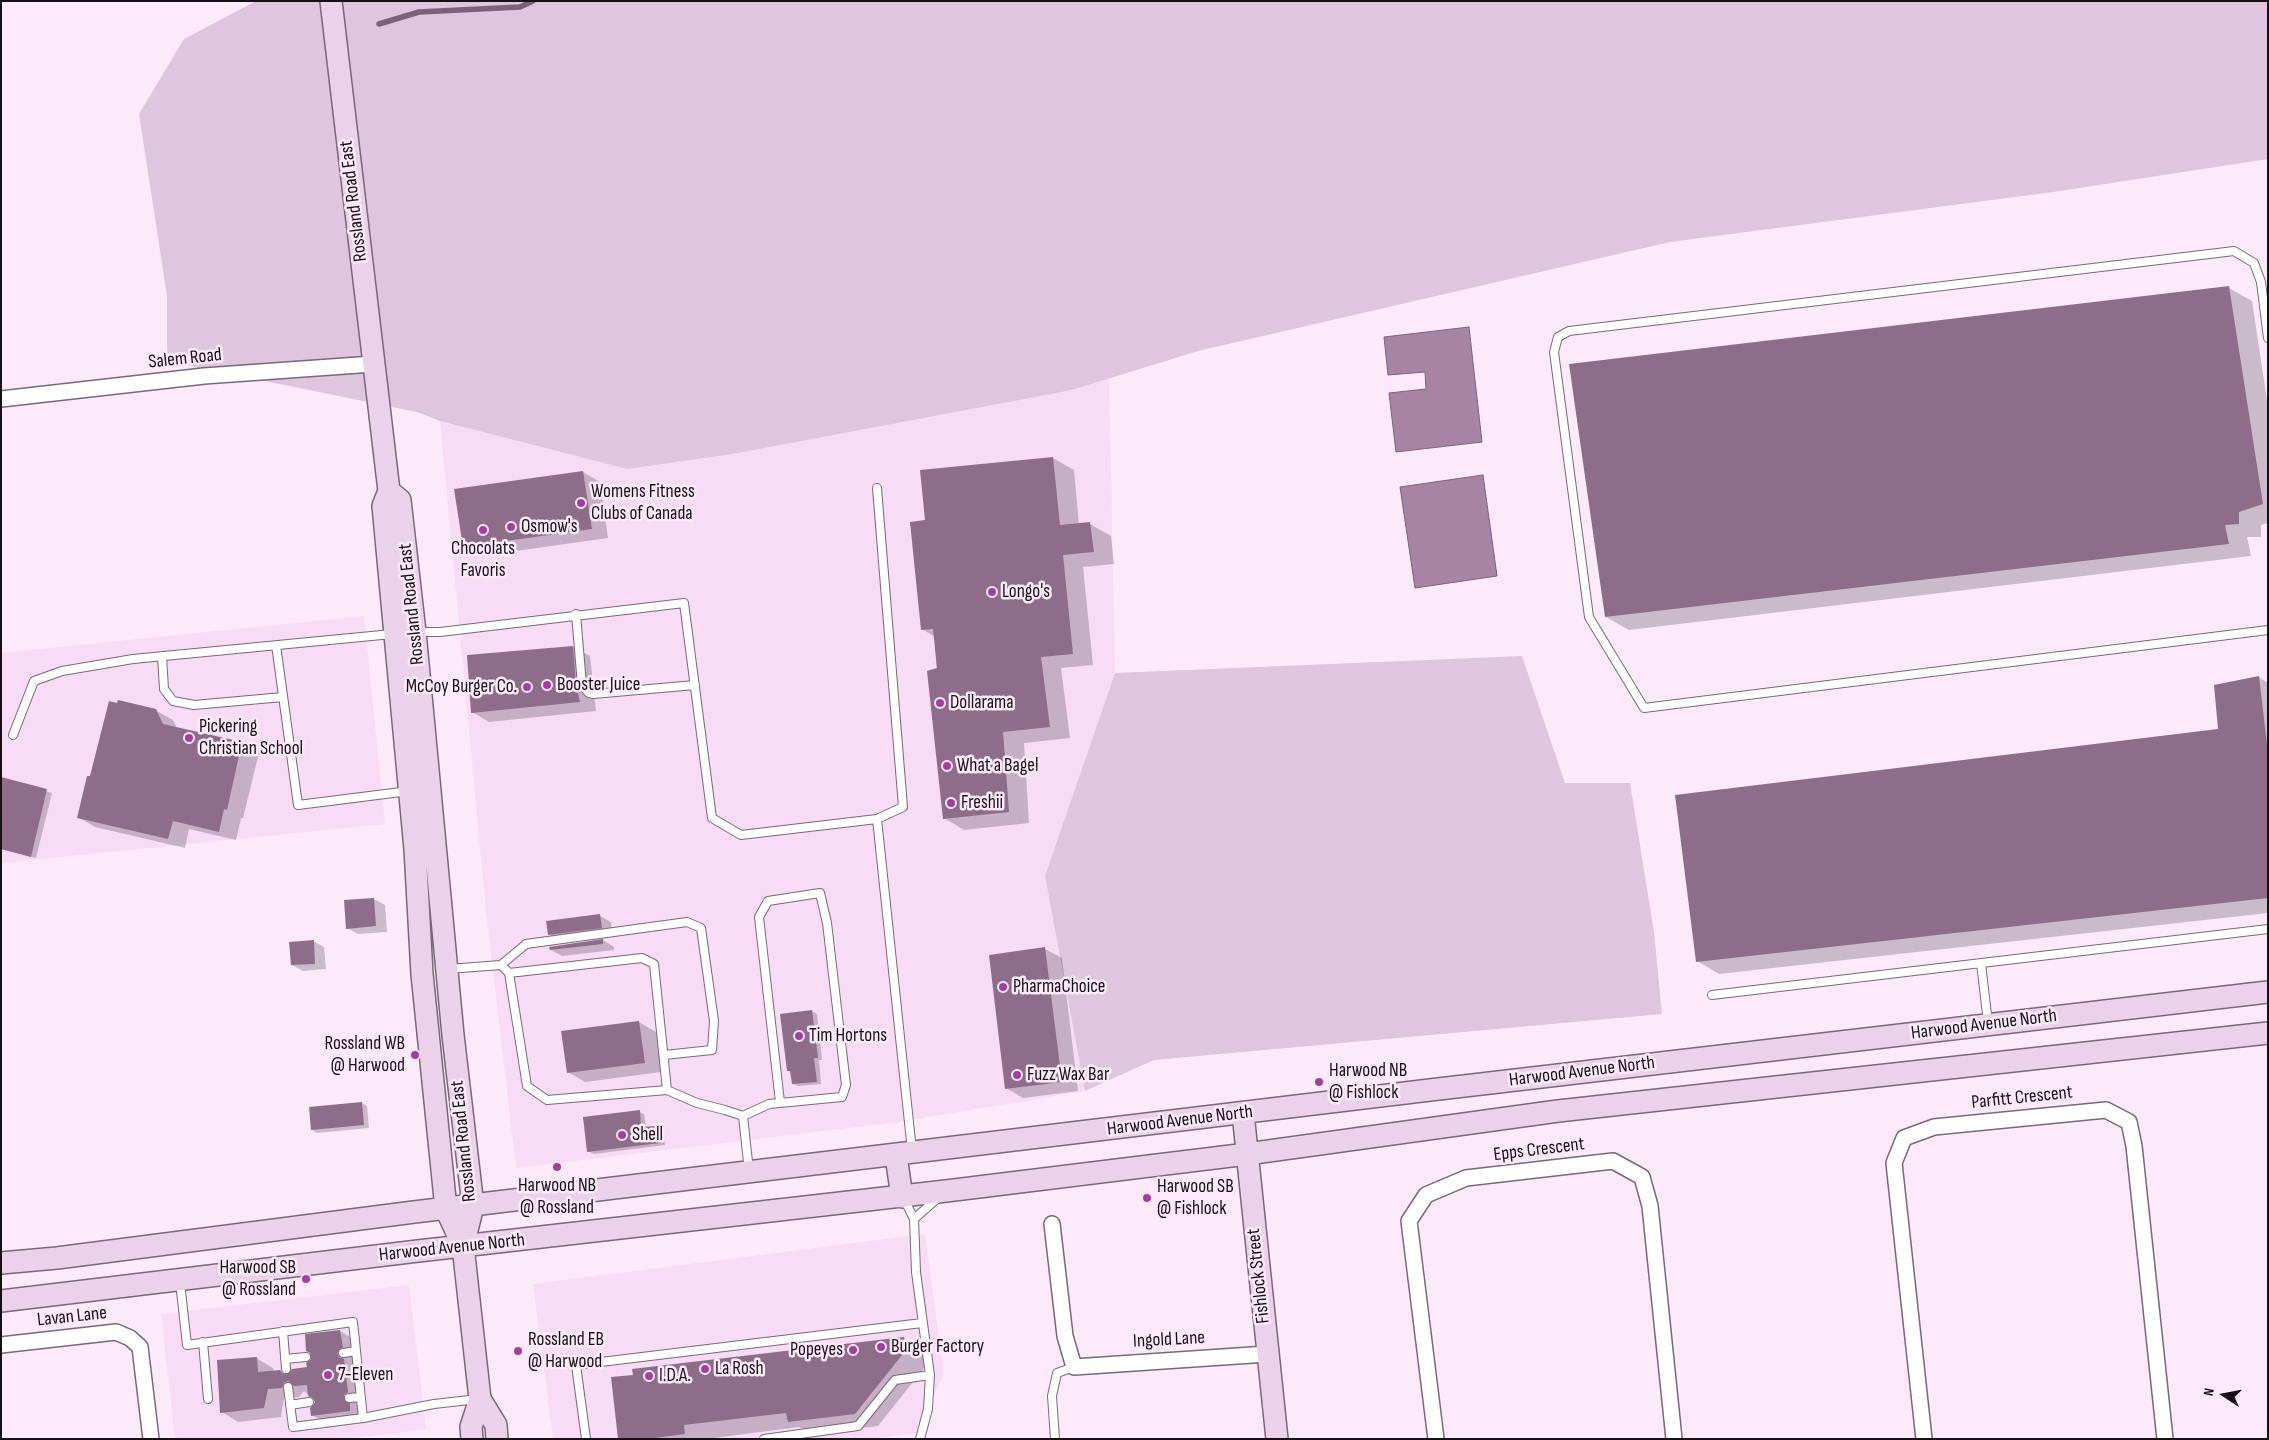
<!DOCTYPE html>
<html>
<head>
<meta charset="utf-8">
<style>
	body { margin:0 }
	#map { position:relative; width:2269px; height:1440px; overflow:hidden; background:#fceafa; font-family:"Sofia Sans Condensed",sans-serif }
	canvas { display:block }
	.frame { position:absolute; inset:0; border:2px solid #170f16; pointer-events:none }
	.north { position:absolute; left:2199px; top:1370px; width:50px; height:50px; -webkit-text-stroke:4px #fceafa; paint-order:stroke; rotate:281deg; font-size:14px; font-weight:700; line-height:20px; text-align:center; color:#170f16 }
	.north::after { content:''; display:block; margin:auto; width:18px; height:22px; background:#170f16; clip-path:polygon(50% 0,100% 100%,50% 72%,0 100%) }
</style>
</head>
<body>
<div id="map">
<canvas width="2269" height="1440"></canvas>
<div class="frame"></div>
<div class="north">N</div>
</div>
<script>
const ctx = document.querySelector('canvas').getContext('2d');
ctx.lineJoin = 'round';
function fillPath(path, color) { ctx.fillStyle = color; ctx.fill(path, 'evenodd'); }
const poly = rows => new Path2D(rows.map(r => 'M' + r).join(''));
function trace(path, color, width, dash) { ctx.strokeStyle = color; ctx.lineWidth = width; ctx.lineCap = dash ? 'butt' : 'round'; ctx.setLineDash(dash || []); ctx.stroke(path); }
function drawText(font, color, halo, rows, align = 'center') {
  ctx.font = font + ' "Sofia Sans Condensed",sans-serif'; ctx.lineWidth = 5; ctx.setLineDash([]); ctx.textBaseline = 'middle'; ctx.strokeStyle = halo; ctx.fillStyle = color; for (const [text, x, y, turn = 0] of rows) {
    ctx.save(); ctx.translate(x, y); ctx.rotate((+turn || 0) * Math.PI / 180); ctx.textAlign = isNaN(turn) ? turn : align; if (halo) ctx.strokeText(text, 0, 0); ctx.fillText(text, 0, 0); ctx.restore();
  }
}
fillPath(poly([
	[1109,379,1115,673,1045,876,1085,1091,898,1122,516,1168,486,910,440,421,627,469,1072,390],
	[364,616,385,824,1,863,1,653],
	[925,1234,944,1375,914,1433,870,1439,553,1439,533,1284],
	[409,1285,426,1429,344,1439,175,1439,161,1314]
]), '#f8dbf5');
fillPath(poly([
	[256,1,2268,1,2268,159,2053,192,1670,242,1198,351,1072,390,732,454,627,469,440,421,417,412,167,361,167,296,139,114,184,39],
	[1522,656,1565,783,1630,783,1654,932,1662,1014,1154,1060,1085,1091,1045,876,1115,673]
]), '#dfc5dd');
const water = poly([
	[1469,327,1482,442,1396,452,1389,393,1426,389,1425,372,1388,375,1384,337,1469,327],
	[1483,475,1497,576,1415,588,1400,487,1483,475]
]);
fillPath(water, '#a784a3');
trace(water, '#7c6179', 1);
fillPath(poly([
	[2229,288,2252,301,2268,407,2268,523,2261,525,2261,537,2247,537,2251,556,1629,630,1606,617],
	[1053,458,1074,470,1079,525,1090,524,1111,536,1114,564,1083,567,1093,665,1061,668,1070,738,1024,743,1029,823,964,830,944,818,935,637,922,629,926,521,921,471],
	[583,472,600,482,608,538,480,556,464,546,456,490],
	[573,647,590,656,596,711,489,722,472,712],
	[2259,677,2268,683,2268,913,1719,974,1697,961,2220,730],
	[155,710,173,720,177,728,242,743,259,753,243,818,241,818,236,840,189,829,185,848,95,827,78,817,91,778],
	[1,778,52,793,36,858,1,849],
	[374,899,385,905,387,932,358,934,347,928],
	[600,916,611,922,612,934,560,941,549,935],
	[603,940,614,947,614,950,562,956,551,950],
	[313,941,324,947,326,969,303,971,292,965],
	[1045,949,1062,958,1078,1091,1023,1098,1006,1088],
	[812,1011,817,1014,822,1060,819,1060,821,1084,798,1086,793,1084,792,1072,788,1071],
	[639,1022,656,1032,661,1072,585,1082,568,1072],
	[362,1103,367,1106,369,1128,317,1133,312,1130],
	[639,1112,644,1114,646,1128,658,1127,663,1130,665,1145,594,1154,588,1151],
	[340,1331,357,1341,366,1414,329,1425,312,1415,316,1402,304,1391,299,1397,284,1398,281,1417,238,1422,222,1412,256,1358,273,1368,274,1371,280,1371,288,1375,308,1368],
	[904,1339,926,1352,928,1363,878,1426,811,1434,799,1427,706,1439,619,1439]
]), '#0003');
trace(poly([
	[379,24,419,12,520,7,533,1]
]), '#7c6179', 5.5);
fillPath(poly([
	[2229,286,2263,504,2239,512,2239,524,2225,525,2229,544,1605,617,1569,364],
	[1053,457,1060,525,1090,522,1094,552,1063,555,1073,654,1041,657,1050,727,1003,732,1009,812,943,819,927,671,937,668,933,629,921,630,910,522,925,520,920,470],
	[583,471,592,529,463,547,454,489],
	[573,646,576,685,580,702,471,713,467,655],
	[2259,676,2268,753,2268,898,1696,962,1675,795,2218,729,2214,685],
	[118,700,156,709,163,724,242,742,227,810,224,809,219,832,173,821,168,839,77,818,87,776,90,776,109,701,117,703],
	[1,777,47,789,31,857,1,849],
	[374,898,376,926,346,929,344,900],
	[600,914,602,928,548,935,546,921],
	[603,939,603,944,550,950,549,947],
	[314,940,315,964,291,965,289,942],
	[1045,947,1062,1082,1005,1089,989,955],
	[812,1010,818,1058,814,1058,817,1082,792,1084,790,1071,787,1071,780,1014],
	[639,1021,645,1063,567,1073,561,1031],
	[362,1102,364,1125,311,1130,309,1107],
	[640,1110,641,1127,658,1126,660,1143,587,1152,583,1117],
	[340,1330,343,1347,337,1353,339,1357,344,1359,348,1392,344,1395,344,1399,350,1404,350,1411,311,1416,310,1408,315,1402,313,1398,308,1396,307,1385,294,1386,288,1381,284,1383,282,1388,268,1389,264,1408,220,1413,217,1360,257,1357,258,1372,280,1370,283,1374,287,1374,292,1369,307,1367,306,1363,311,1359,310,1353,306,1351,305,1334],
	[904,1337,906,1350,855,1414,788,1422,786,1413,684,1425,685,1434,647,1439,618,1439,611,1377,633,1375,632,1369]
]), '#8e6d8a');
const lane = poly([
	[2268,338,2261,282,2254,263,2234,251,1569,331,1558,337,1554,352,1589,617,1644,708,2268,630],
	[576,614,582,685,589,693,593,694,695,685],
	[416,632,440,632,684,603,712,818,741,835,877,819,912,1151],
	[276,645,298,805,409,791],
	[162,656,164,689,173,701,194,705,283,697],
	[13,735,34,681,62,671,133,659,392,634],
	[877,819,903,807,877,488],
	[1981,963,1988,1023],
	[501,965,526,944,687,922,701,928,714,1021,712,1050,664,1055],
	[448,969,501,965,509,973,527,1086,547,1100,667,1090,697,1103,725,1110,743,1116,749,1171],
	[509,973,642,958,654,964,667,1090],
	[1712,995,2268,929],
	[743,1116,769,1104,842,1097,846,1085,827,923,820,893,768,901,759,917,780,1102],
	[914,1219,939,1197],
	[180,1282,187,1345,353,1322,363,1418,434,1404,478,1399],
	[283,1331,286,1369],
	[203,1342,208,1399],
	[343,1353,356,1351],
	[285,1359,306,1357],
	[288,1387,293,1427,363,1418],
	[349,1398,361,1397],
	[290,1405,309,1402],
	[586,1439,576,1365,922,1323],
	[764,1439,858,1426,895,1380,930,1375,916,1272,914,1219,903,1197],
	[920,1439,928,1409,930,1375],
	[1055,1439,1052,1396,1057,1373,1074,1367]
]);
const street = poly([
	[1,399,204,376,373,364],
	[1052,1224,1065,1336,1074,1367,1267,1354],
	[1,1345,116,1332,130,1338,140,1347,151,1439],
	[1436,1439,1409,1221,1426,1195,1466,1178,1613,1161,1642,1177,1650,1206,1674,1439],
	[1924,1439,1894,1163,1904,1138,1934,1127,2106,1110,2129,1122,2134,1146,2165,1439]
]);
const secondary = poly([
	[331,1,389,491,383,506,415,849,422,974,446,1209,463,1246,480,1399,496,1425,497,1439],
	[389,491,400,500,415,632,453,1035,473,1206,463,1246],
	[1243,1113,1277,1439],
	[896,1156,902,1197],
	[1,1263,57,1258,414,1212,1430,1090,2268,992],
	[1,1301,418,1251,946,1191,1247,1154,1558,1111,2268,1033],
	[472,1439,471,1427,480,1399]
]);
trace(lane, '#7b6779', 10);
trace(street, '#7b6779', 18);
trace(secondary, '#7b6779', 24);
trace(lane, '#fff', 8);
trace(street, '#fff', 15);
trace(secondary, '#ebd2ea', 21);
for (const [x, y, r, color] of [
	[581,503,5,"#a63ea1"],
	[511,527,5,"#a63ea1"],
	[483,530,5,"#a63ea1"],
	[992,592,5,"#a63ea1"],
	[547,685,5,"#a63ea1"],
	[527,687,5,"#a63ea1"],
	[940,703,5,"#a63ea1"],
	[189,738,5,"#a63ea1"],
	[947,766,5,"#a63ea1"],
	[951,803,5,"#a63ea1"],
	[1003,987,5,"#a63ea1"],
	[799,1036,5,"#a63ea1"],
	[415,1055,5,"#a63ea1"],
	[1017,1075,5,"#a63ea1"],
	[1319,1082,5,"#a63ea1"],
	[622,1135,5,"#a63ea1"],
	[557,1167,5,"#a63ea1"],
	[1147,1198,5,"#a63ea1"],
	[306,1279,5,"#a63ea1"],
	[881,1347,5,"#a63ea1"],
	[853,1350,5,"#a63ea1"],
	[518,1351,5,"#a63ea1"],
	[705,1369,5,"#a63ea1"],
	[328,1375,5,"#a63ea1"],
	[649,1376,5,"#a63ea1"]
]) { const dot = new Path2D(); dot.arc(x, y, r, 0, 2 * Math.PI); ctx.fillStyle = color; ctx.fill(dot); trace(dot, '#fceafa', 2); }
drawText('19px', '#170f16', '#fceafa', [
	["Rossland Road East",354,201,-97],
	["Salem Road",185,359,-6],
	["Rossland Road East",412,604,-96],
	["Harwood Avenue North",1984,1025,-7],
	["Harwood Avenue North",1582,1072,-7],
	["Parfitt Crescent",2022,1098,-6],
	["Harwood Avenue North",1180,1121,-7],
	["Rossland Road East",464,1141,-96],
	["Epps Crescent",1539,1150,-7],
	["Harwood Avenue North",452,1248,-6],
	["Fishlock Street",1259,1276,-96],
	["Lavan Lane",72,1317,-6],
	["Ingold Lane",1169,1340,-3]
]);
drawText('19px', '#170f16', '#fceafa', [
	["Womens Fitness",591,492],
	["Clubs of Canada",591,514],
	["Osmow's",521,527],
	["Chocolats",483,549,"center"],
	["Favoris",483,571,"center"],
	["Longo's",1002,592],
	["Booster Juice",557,685],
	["McCoy Burger Co.",517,687,"right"],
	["Dollarama",950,703],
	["Pickering",199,727],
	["Christian School",199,749],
	["What a Bagel",957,766],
	["Freshii",961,803],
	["PharmaChoice",1013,987],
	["Tim Hortons",809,1036],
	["Rossland WB",405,1044,"right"],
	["@ Harwood",405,1066,"right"],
	["Harwood NB",1329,1071],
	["@ Fishlock",1329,1093],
	["Fuzz Wax Bar",1027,1075],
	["Shell",632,1135],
	["Harwood NB",557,1186,"center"],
	["@ Rossland",557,1208,"center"],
	["Harwood SB",1157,1187],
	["@ Fishlock",1157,1209],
	["Harwood SB",296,1268,"right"],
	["@ Rossland",296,1290,"right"],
	["Rossland EB",528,1340],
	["@ Harwood",528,1362],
	["Burger Factory",891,1347],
	["Popeyes",843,1350,"right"],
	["La Rosh",715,1369],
	["7-Eleven",338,1375],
	["I.D.A.",659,1376]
], 'left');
</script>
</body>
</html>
